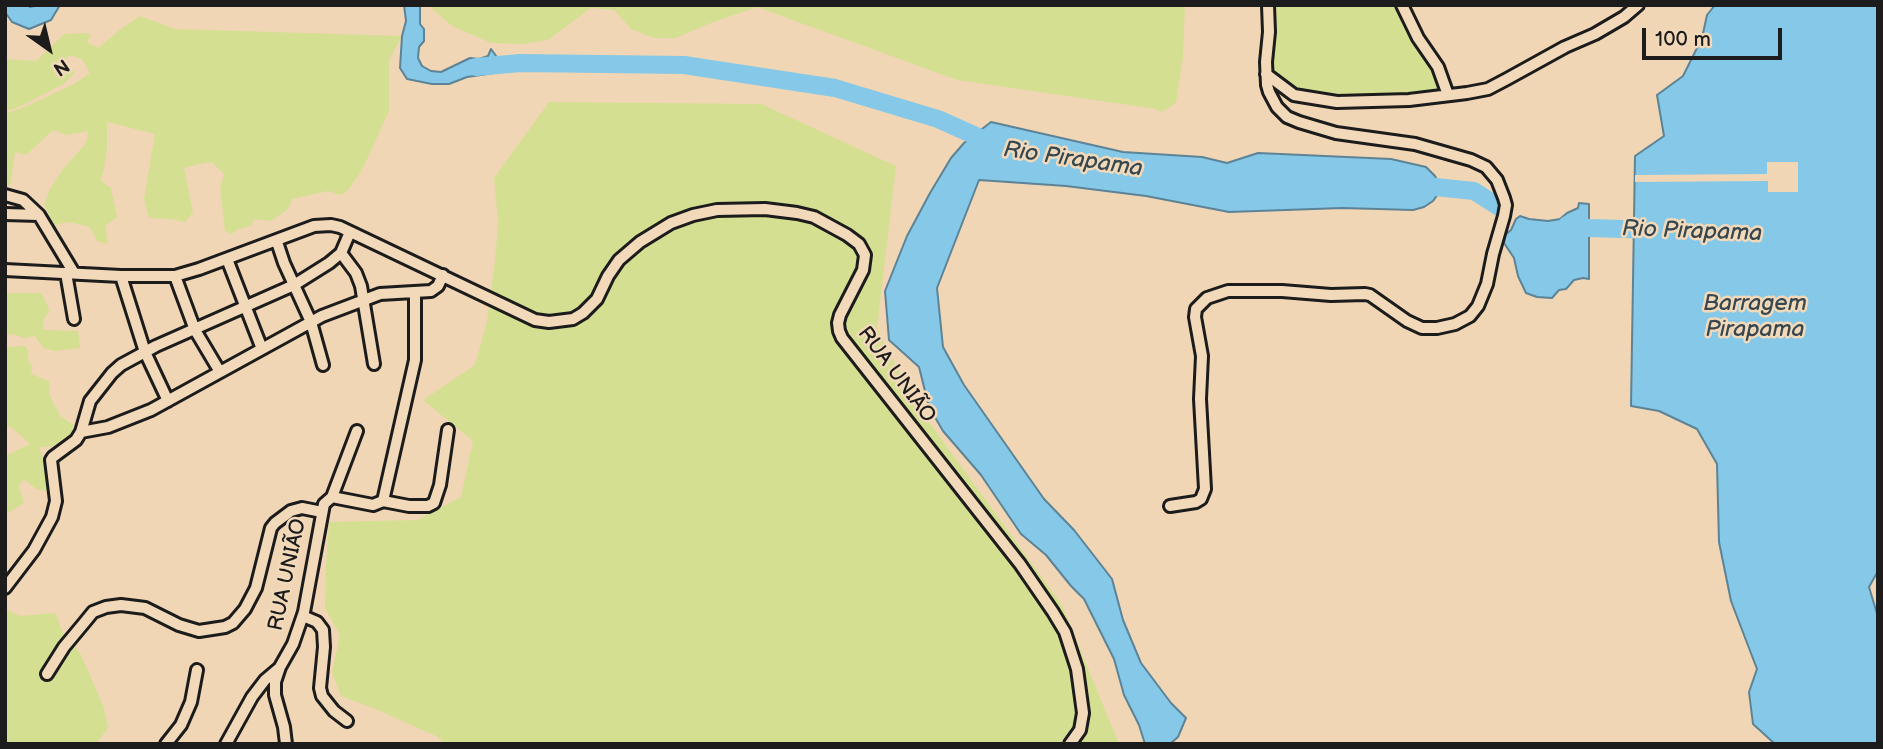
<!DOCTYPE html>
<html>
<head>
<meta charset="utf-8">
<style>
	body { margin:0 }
	#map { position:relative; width:1883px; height:749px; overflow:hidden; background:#f1d6b5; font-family:"Balsamiq Sans",sans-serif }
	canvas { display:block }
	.frame { position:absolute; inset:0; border:7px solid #1c1c1c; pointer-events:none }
	.north { position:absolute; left:14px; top:14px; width:70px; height:70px; -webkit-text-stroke:5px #f2d9ba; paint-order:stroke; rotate:146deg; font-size:19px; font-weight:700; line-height:28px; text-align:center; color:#1c1c1c }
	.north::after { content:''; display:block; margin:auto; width:24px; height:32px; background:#1c1c1c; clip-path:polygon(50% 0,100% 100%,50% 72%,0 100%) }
	.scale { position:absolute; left:1642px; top:28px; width:140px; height:32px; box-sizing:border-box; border:4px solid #1c1c1c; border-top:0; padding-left:9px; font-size:21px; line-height:24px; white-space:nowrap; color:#1c1c1c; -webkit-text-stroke:5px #f2d9ba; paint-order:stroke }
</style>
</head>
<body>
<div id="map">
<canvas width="1883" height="749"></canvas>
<div class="frame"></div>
<div class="north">N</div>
<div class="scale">100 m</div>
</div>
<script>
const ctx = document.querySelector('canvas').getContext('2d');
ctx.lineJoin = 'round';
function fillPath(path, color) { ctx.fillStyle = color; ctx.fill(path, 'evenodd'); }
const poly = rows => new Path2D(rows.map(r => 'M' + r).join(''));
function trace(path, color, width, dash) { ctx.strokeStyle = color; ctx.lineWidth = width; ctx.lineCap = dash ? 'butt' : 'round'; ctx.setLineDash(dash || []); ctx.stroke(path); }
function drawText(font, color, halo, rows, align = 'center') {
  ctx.font = font + ' "Balsamiq Sans",sans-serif'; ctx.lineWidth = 5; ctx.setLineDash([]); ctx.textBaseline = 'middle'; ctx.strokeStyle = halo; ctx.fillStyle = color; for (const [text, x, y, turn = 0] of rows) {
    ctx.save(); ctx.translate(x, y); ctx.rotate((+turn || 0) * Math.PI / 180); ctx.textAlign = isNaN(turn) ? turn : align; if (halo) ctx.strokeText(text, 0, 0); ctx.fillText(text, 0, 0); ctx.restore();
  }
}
fillPath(poly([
	[428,5,1185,5,1183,56,1176,103,1162,112,1156,109,957,80,757,7,708,24,676,38,654,38,631,29,614,10,591,8,548,40,523,44,491,43,452,26],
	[1270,5,1400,5,1447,94,1357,100,1294,93,1267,85],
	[140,16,175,29,402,36,389,60,389,111,362,170,348,190,341,195,328,191,292,199,288,209,271,221,254,219,251,226,238,229,232,234,225,231,220,188,224,174,212,162,204,163,184,168,193,212,185,222,170,219,149,218,144,199,155,134,107,122,107,148,104,168,101,181,111,188,117,217,105,226,108,244,97,241,90,227,69,222,54,225,44,205,50,189,63,169,86,143,88,131,66,135,53,130,26,155,15,152,10,186,5,184,5,114,27,106,74,84,90,73,82,59,69,55,63,65,75,72,64,84,17,108,5,111,5,59,36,61,64,34,84,33,91,35,87,42,98,48,122,28],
	[549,102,761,104,896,166,877,328,913,400,1062,605,1119,744,444,744,438,737,373,708,341,696,332,672,340,635,325,608,326,564,329,522,417,520,461,497,473,441,423,400,475,365,487,321,495,260,498,223,494,178],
	[5,293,41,293,48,306,49,312,44,318,43,330,78,331,80,348,55,351,43,348,35,336,24,338,13,334,5,335],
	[25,346,29,351,27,358,32,367,31,374,49,381,49,394,60,416,74,425,72,433,51,447,39,447,47,470,47,491,36,489,24,479,19,486,24,503,5,515,5,456,30,444,12,428,5,426,5,349,8,347],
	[5,609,20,616,55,613,63,633,80,653,103,705,108,728,96,744,5,744]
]), '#d4df92');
const water = poly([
	[5,5,27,5,30,7,39,5,60,5,51,20,29,29,12,22,5,12,5,5],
	[404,5,420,5,420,24,424,29,424,41,419,47,418,58,422,66,431,71,441,72,470,58,479,59,488,56,491,49,499,60,501,72,467,77,449,84,432,84,407,79,400,68,402,36,406,21,404,5],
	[1715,5,1878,5,1878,571,1869,587,1878,617,1878,744,1775,744,1753,724,1749,692,1757,669,1731,601,1719,542,1717,464,1697,429,1659,411,1631,406,1635,156,1664,136,1657,95,1683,76,1702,38,1707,15,1715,5],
	[991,122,1123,152,1202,157,1227,163,1258,153,1391,159,1426,167,1435,176,1438,182,1438,194,1433,201,1424,207,1413,210,1342,208,1229,212,1146,196,1066,186,979,180,937,288,943,347,964,385,1044,499,1074,530,1112,579,1123,620,1141,663,1171,703,1186,718,1178,737,1170,744,1145,744,1139,725,1124,695,1114,659,1084,599,1071,586,1046,555,1021,534,981,475,943,431,929,407,919,367,889,340,885,291,907,236,930,193,951,158,964,143,991,122],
	[1579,203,1589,204,1589,279,1583,278,1574,280,1566,289,1559,290,1552,298,1537,297,1526,293,1518,276,1514,258,1504,243,1505,235,1511,230,1516,219,1520,216,1529,219,1548,221,1560,219,1567,213,1578,208,1579,203]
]);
fillPath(water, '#86c8e7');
trace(water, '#5c8396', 2);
fillPath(poly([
	[1767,162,1798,162,1798,192,1768,192,1768,181,1635,182,1635,175,1767,174]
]), '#f1d6b5');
trace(poly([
	[476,67,520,63,684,65,835,88,938,119,996,145],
	[1416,185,1474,191,1502,209],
	[1567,225,1589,228,1657,230]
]), '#86c8e7', 18);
const street = poly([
	[1402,5,1418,38,1438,67,1448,95],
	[1266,74,1294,95,1337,102,1409,100,1467,93,1488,89,1507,79,1565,47,1595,34,1624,17,1638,5],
	[5,195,23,200,39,215,74,273],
	[5,214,39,215],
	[277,242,284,263,311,322,323,365],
	[341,253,356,273,361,286,374,364],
	[227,259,262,349],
	[5,270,121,276,175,276,199,269,314,226,331,225,340,227,535,320,549,322,573,319,583,313,597,299,608,276,619,260,640,242,671,223,693,215,717,210,765,209,797,213,814,217,847,235,859,244,865,255,863,270,840,315,838,323,839,331,842,338,1020,564,1053,612,1065,632,1077,669,1083,713,1080,730,1070,744],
	[66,273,74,319],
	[121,276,145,352,168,401],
	[175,276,195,330,220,372],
	[81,432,108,427,151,410,322,316,380,294,431,291,438,286,443,275],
	[332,497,373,505,383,501,415,360,415,292],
	[383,501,409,506,428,506,434,503,440,485,448,430],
	[1170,506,1196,502,1201,499,1205,489,1200,399,1202,356,1195,317,1196,309,1207,298,1228,291,1282,291,1331,295,1365,294,1370,295,1407,321,1422,328,1437,328,1455,324,1470,316,1478,306,1487,284,1493,254,1504,216,1506,205,1504,198,1497,180,1486,167,1471,160,1415,144,1336,133,1299,122,1287,117,1277,107,1269,92,1267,85,1266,62,1269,32,1268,5],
	[5,588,34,550,52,517,56,501,51,460,53,457,76,440,81,432,90,401,112,373,121,365,156,346,294,285,329,263,341,253,350,232],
	[303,616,317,622,323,630,324,647,320,688,322,696,334,711,347,721],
	[47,674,64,647,84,623,93,612,106,607,121,605,145,608,179,625,199,631,225,627,233,623,245,609,256,588,271,528,275,523,291,511,302,508,322,512],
	[166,744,181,725,191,702,197,670],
	[226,744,252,697,265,680,278,669],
	[286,744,284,727,275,695,275,682,280,667,293,644,304,612,324,504,332,497,357,431]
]);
trace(street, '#1c1c1c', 16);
trace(street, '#f2d9ba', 10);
drawText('21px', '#1c1c1c', '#f2d9ba', [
	["RUA UNIÃO",896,375,53],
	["RUA UNIÃO",288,575,-78]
]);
drawText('italic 23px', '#36474f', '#f2d9ba', [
	["Rio Pirapama",1073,160,8],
	["Rio Pirapama",1692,232,2],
	["Barragem",1755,304],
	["Pirapama",1755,330]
]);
</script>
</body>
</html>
